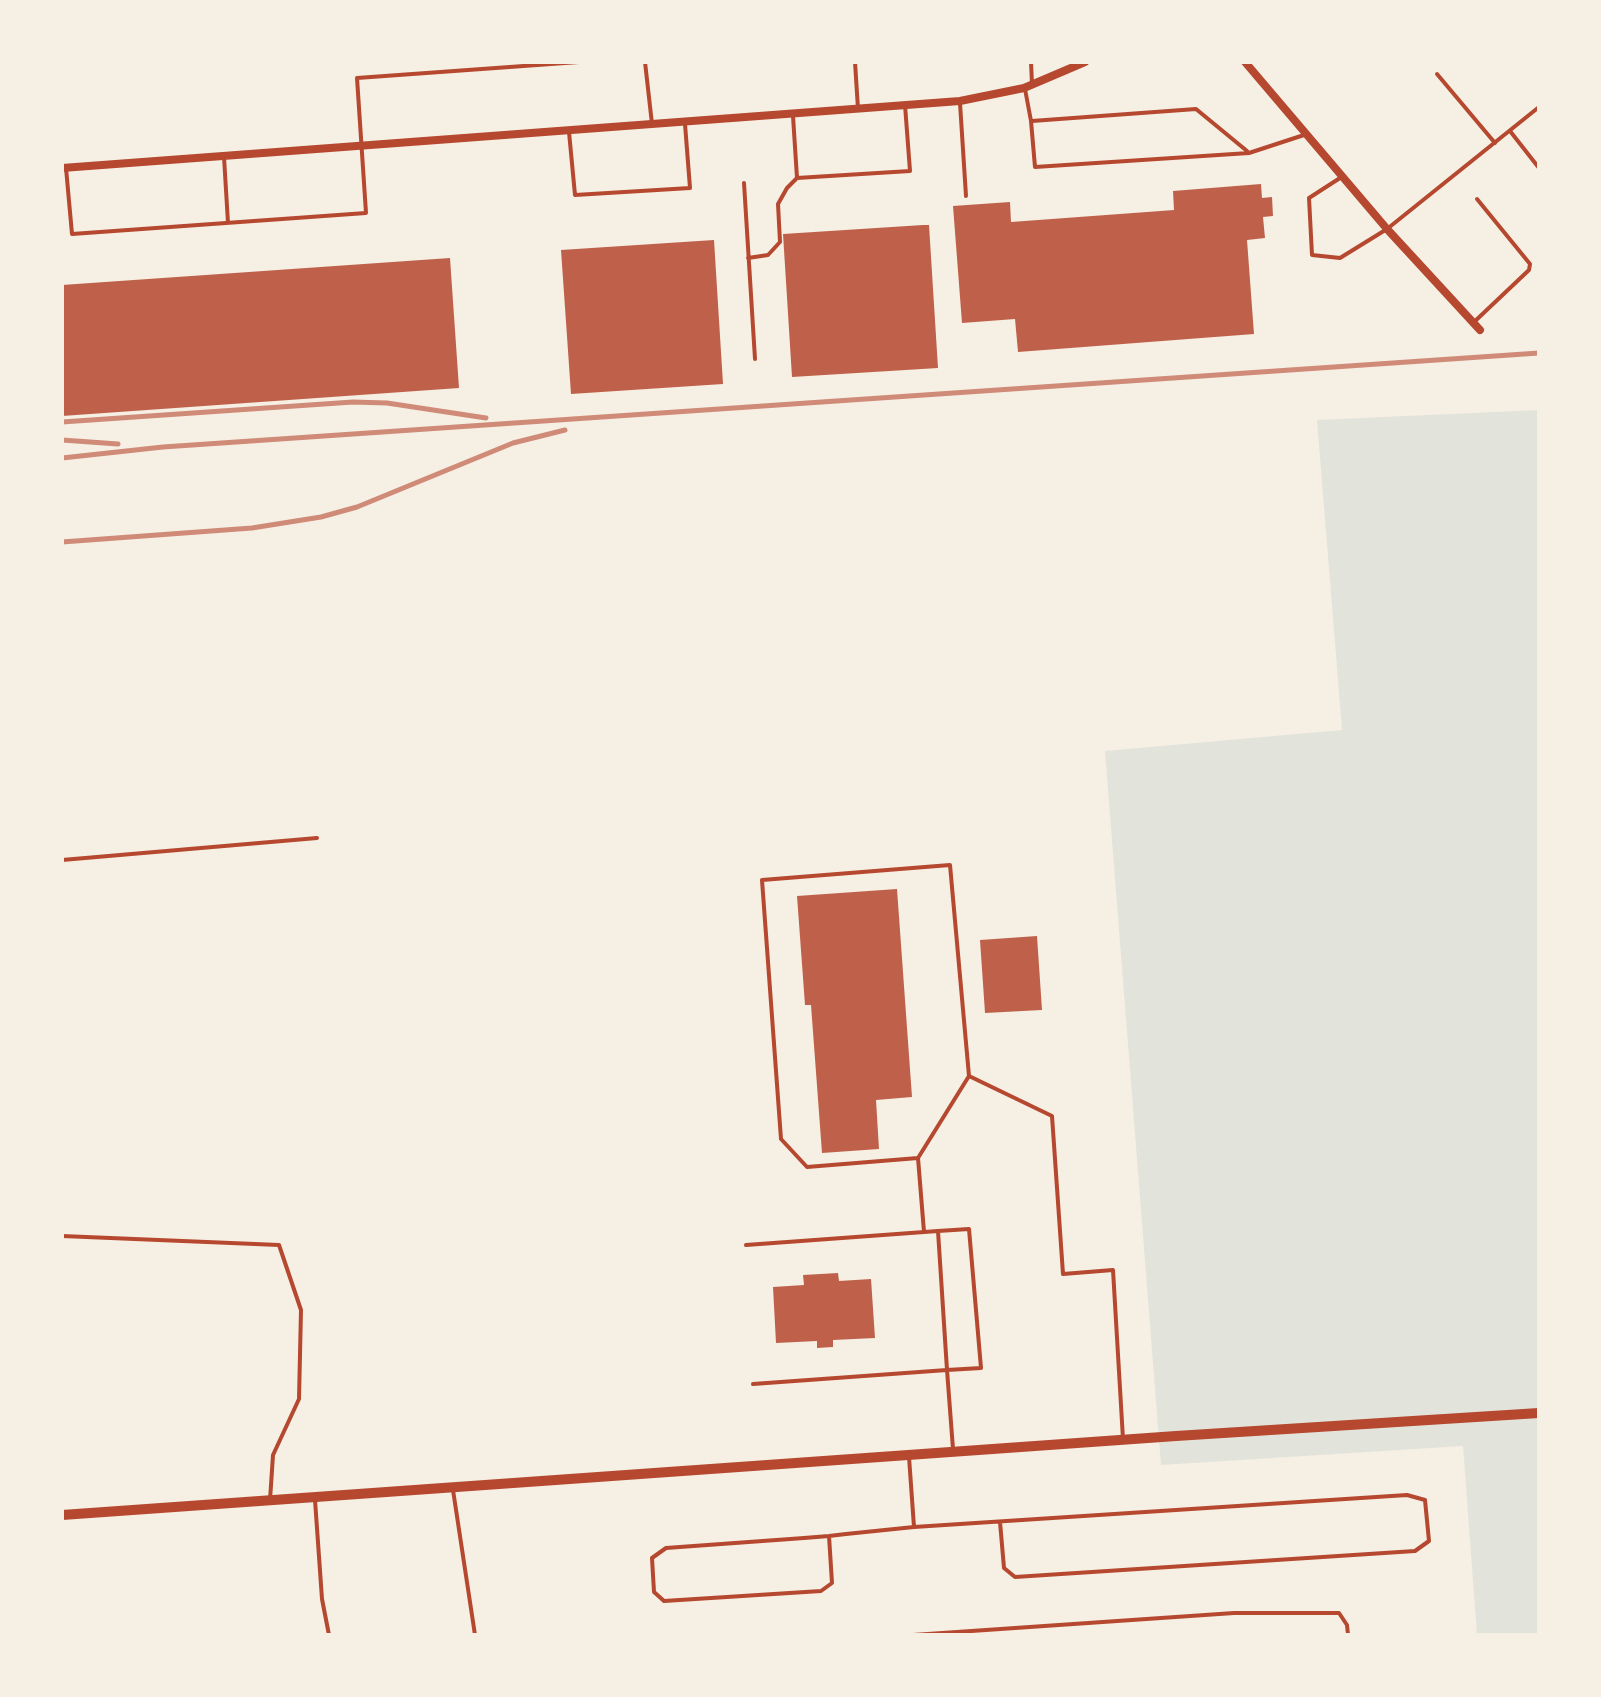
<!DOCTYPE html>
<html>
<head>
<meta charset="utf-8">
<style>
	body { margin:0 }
	#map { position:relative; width:1601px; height:1697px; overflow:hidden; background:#f6efe4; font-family:"Varela Round",sans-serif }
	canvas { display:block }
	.frame { position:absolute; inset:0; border:64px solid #f6efe4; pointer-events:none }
</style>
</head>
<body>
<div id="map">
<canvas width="1601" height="1697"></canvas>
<div class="frame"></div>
</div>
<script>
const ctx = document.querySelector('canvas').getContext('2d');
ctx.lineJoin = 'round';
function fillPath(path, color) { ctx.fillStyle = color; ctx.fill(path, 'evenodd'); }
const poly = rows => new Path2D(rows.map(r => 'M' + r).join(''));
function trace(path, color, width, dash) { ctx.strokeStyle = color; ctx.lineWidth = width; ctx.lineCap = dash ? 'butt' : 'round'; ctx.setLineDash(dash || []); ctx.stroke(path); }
fillPath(poly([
	[1539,410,1539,1635,1477,1635,1463,1446,1161,1465,1105,751,1342,730,1317,420]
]), '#e2e4dc');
fillPath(poly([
	[1261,184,1262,198,1272,197,1273,216,1263,217,1265,238,1247,240,1254,334,1018,352,1015,319,962,323,953,206,1010,202,1011,222,1174,210,1173,191],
	[923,225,929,225,938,368,792,377,783,234],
	[714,240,723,384,571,394,561,250],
	[450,258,459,388,62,416,62,285],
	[897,889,912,1097,876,1100,879,1149,822,1153,811,1005,805,1005,797,896],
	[1037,936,1042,1010,985,1013,980,940],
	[838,1273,839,1281,871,1279,875,1338,833,1340,833,1347,817,1348,817,1341,776,1343,773,1287,804,1285,803,1275]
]), '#bf614a');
trace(poly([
	[645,62,652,124],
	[855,62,858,109],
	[1031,62,1032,84],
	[1437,74,1495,143],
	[1025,89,1031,121,1035,167,1249,153,1304,135],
	[960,103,966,196],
	[793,116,797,178,910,171,905,105],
	[1032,121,1196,109,1247,151],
	[1510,131,1539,168],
	[569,132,575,195,690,188,685,124],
	[224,157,228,223],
	[66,168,72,234,366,213,357,78,579,62],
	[1340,178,1309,198,1312,255,1340,258,1387,229,1539,107],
	[744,183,755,359],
	[748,258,768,255,780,242,778,204,787,188,797,178],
	[1473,323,1529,270,1530,264,1477,199],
	[62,860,317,838],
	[969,1076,1052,1116,1063,1274,1113,1270,1123,1439],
	[918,1158,969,1076,950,865,762,880,781,1139,807,1167,918,1158,924,1232],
	[62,1236,279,1245,301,1310,299,1399,273,1455,270,1500],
	[746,1245,938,1231,947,1370,981,1368,969,1229,938,1231],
	[753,1384,947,1370,953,1449],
	[453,1490,475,1635],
	[315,1500,322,1599,329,1635],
	[914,1527,1407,1495,1425,1500,1429,1541,1415,1551,1015,1577,1004,1568,1000,1522],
	[829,1536,832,1583,821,1591,664,1601,654,1592,652,1558,666,1548,804,1538,829,1536,846,1534,914,1527,909,1457],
	[913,1635,1234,1613,1339,1613,1347,1625,1348,1635]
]), '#b5482f', 4);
trace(poly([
	[1245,62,1387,229,1480,330],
	[62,168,960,101,1024,88,1085,62]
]), '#b5482f', 8);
trace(poly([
	[62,1515,1176,1436,1539,1413]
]), '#b5482f', 10);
trace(poly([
	[62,422,353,402,387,403,486,418],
	[62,440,118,444],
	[62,458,163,447,1539,353],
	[62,542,252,528,321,517,357,507,513,443,565,430]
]), '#cf8b77', 5);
</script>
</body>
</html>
